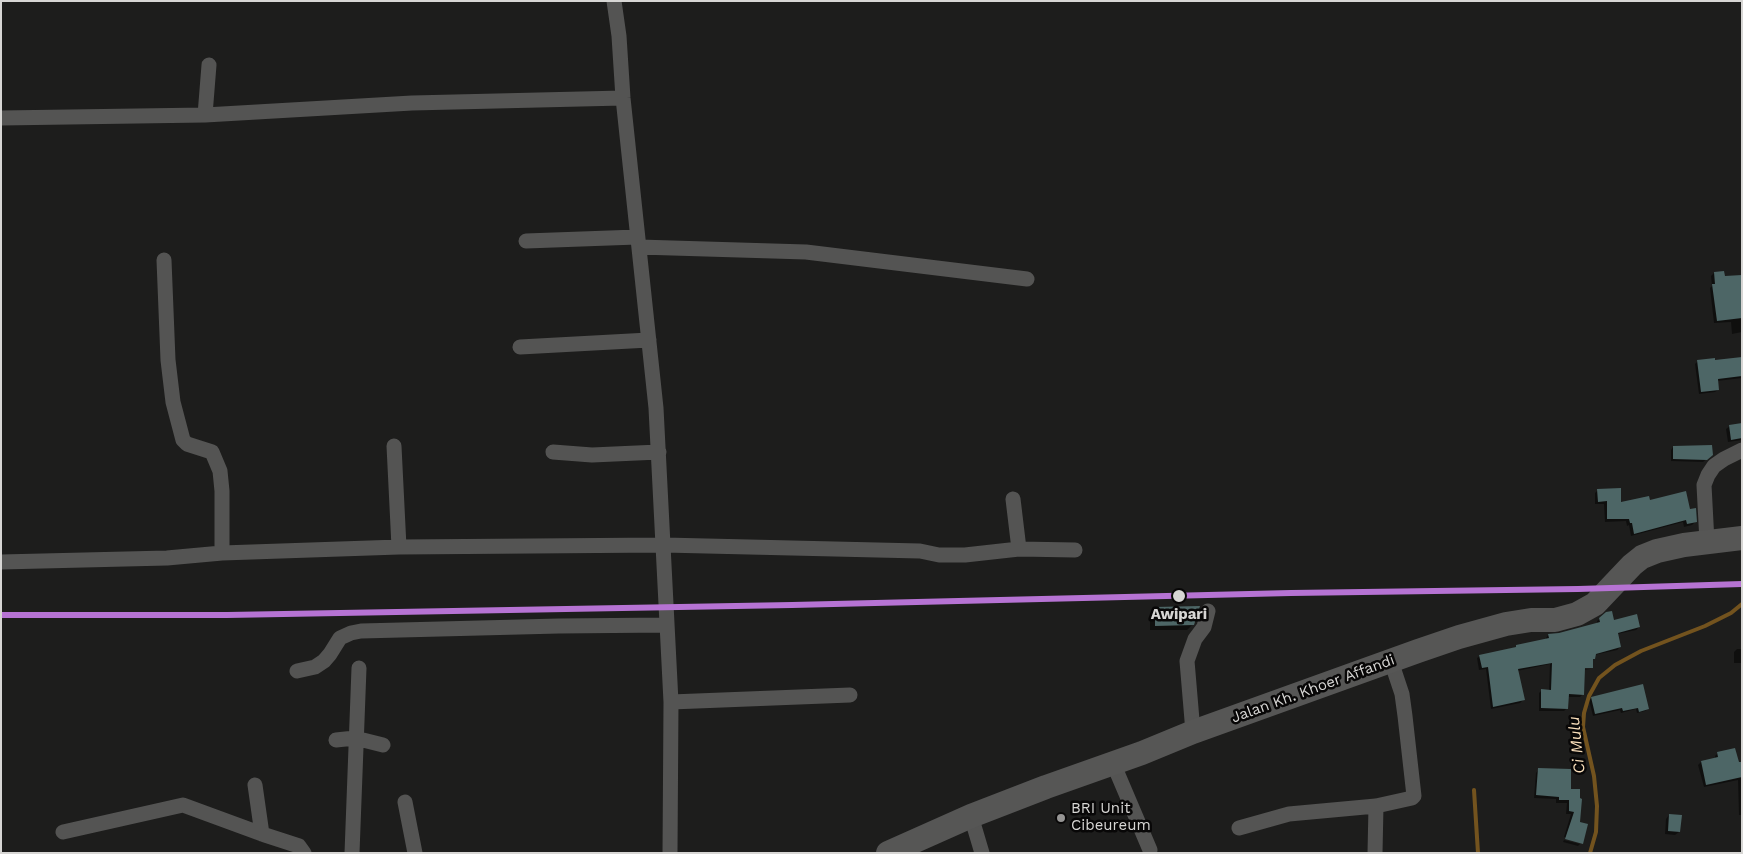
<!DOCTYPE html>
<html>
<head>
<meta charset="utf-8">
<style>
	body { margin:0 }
	#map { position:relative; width:1743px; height:854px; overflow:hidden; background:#1d1d1c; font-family:"Work Sans",sans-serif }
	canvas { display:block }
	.frame { position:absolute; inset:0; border:2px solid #d7d6d4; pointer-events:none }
</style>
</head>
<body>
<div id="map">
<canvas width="1743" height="854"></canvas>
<div class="frame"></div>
</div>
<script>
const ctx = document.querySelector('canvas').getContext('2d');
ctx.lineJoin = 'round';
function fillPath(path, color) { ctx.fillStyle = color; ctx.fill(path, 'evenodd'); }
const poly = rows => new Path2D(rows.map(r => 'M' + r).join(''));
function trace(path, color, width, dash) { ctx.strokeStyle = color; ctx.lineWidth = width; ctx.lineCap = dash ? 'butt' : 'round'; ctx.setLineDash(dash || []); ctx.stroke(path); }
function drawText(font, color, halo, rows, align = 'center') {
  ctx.font = font + ' "Work Sans",sans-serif'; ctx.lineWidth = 5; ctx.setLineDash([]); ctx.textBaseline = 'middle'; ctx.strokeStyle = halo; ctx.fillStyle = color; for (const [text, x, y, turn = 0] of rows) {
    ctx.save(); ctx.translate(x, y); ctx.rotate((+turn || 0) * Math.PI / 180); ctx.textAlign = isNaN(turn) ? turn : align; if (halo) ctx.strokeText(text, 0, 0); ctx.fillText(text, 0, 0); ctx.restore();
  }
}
fillPath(poly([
	[1714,273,1724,278,1742,276,1742,332,1732,334,1731,322,1714,323,1710,288,1712,286,1711,276],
	[1742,358,1742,378,1717,381,1718,390,1715,392,1699,394,1695,364,1698,361,1714,362],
	[1742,425,1742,440,1728,442,1726,429,1730,426],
	[1673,447,1709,457,1703,462,1671,461,1671,450],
	[1598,490,1620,504,1649,501,1689,511,1695,522,1692,525,1684,527,1683,522,1631,536,1629,525,1627,526,1626,521,1605,522,1604,504,1595,504,1595,493],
	[1155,609,1193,624,1187,630,1150,630,1150,614],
	[1600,619,1639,627,1636,630,1617,634,1620,647,1617,650,1594,655,1590,669,1590,667,1578,669,1590,669,1583,670,1583,694,1580,697,1567,697,1567,708,1564,711,1539,711,1539,693,1541,691,1549,691,1550,664,1517,671,1523,700,1520,703,1491,709,1486,669,1479,670,1477,658,1480,656,1546,640,1546,638,1548,635,1559,634,1597,624,1597,621],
	[1737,649,1742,649,1742,663,1734,663,1734,652],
	[1592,698,1648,709,1645,711,1637,713,1636,709,1621,713,1620,710,1593,716,1589,700],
	[1718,753,1742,768,1742,815,1739,815,1738,780,1704,787,1698,765,1701,762,1715,759,1715,756],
	[1539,769,1569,790,1579,823,1581,842,1564,837,1571,814,1566,814,1567,803,1556,803,1556,799,1534,798,1536,773],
	[1669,815,1679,832,1675,835,1665,834,1666,819],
	[1564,840,1580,844,1578,846,1563,842]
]), '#0007');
trace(poly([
	[1474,790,1478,853],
	[1590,853,1596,832,1597,806,1594,776,1583,727,1584,713,1589,696,1599,678,1615,665,1641,651,1705,626,1731,613,1742,604]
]), '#73531e', 4);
fillPath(poly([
	[1724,271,1725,276,1742,275,1742,318,1717,321,1712,284,1715,284,1714,272],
	[1742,357,1742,376,1718,379,1719,390,1701,392,1697,360,1715,358,1715,360],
	[1742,423,1742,438,1731,440,1729,425],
	[1712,445,1713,455,1707,460,1673,459,1673,446],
	[1621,488,1621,502,1649,496,1650,500,1686,491,1690,509,1696,508,1697,522,1687,524,1686,520,1634,534,1632,523,1630,523,1629,519,1607,519,1607,501,1598,502,1597,489],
	[1200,606,1194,625,1155,626,1155,607],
	[1612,611,1614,620,1637,614,1640,627,1618,633,1621,647,1596,654,1595,659,1593,659,1593,668,1585,668,1584,695,1569,694,1568,709,1541,708,1541,689,1551,690,1552,663,1518,669,1525,700,1493,707,1488,667,1482,668,1479,655,1516,647,1516,645,1549,638,1548,634,1559,633,1600,622,1599,618,1606,612],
	[1643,684,1649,709,1639,712,1638,708,1623,711,1622,708,1595,714,1591,697],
	[1735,748,1739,762,1742,762,1742,777,1706,785,1701,761,1718,757,1717,752],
	[1538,768,1571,769,1571,789,1580,789,1580,798,1582,799,1580,822,1588,824,1583,844,1565,839,1574,812,1569,811,1569,800,1559,800,1559,797,1536,795],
	[1669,814,1682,815,1680,832,1668,831]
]), '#4d6666');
trace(poly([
	[614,1,619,36,623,98,656,408,671,702,670,853],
	[205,115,209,65],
	[1,118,205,115,412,103,623,98],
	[526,241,637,237],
	[639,247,806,252,1027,279],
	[164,260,168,360,173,402,183,440,187,444,212,452,220,471,222,491,222,553],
	[520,347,649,340],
	[394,446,399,547],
	[553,452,592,455,659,452],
	[1013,499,1019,549],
	[1707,542,1704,485,1708,475,1714,466,1724,459,1742,450],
	[1,562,167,558,222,553,399,547,664,545,920,551,939,555,965,555,1019,549,1075,550],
	[297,671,315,667,324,661,330,654,340,638,351,633,361,631,559,626,667,625],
	[671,702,850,695],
	[1193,732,1187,661,1195,639,1204,627,1208,611],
	[336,740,355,738,383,745],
	[1113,763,1150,850],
	[255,785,262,834],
	[405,802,415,853],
	[971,816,982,853],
	[1239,828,1289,814,1376,806,1412,798,1414,796,1405,716,1402,694,1391,661],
	[63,832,183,805,262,834,299,846,304,853],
	[352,853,359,668],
	[1375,853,1376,806]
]), '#545453', 15);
trace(poly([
	[888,853,971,816,1046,787,1142,753,1193,732,1418,651,1459,637,1506,624,1531,620,1555,620,1577,614,1595,604,1632,565,1642,557,1657,551,1684,545,1742,538]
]), '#565655', 24);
trace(poly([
	[1,615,227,615,792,605,1291,593,1578,589,1742,584]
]), '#b673d3', 6);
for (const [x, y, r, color] of [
	[1179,596,7,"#d7d6d4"],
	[1061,818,5,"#969594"]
]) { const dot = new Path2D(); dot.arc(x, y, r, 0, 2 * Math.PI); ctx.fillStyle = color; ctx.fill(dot); trace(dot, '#080707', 2); }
drawText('bold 15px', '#d7d6d4', '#080707', [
	["Awipari",1179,615]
]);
drawText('15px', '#d7d6d4', '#080707', [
	["Jalan Kh. Khoer Affandi",1313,689,-20]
]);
drawText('15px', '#d7d6d4', '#080707', [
	["BRI Unit",1071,809],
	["Cibeureum",1071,826]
], 'left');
drawText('italic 16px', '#f8deba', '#080707', [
	["Ci Mulu",1577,745,-96]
]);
</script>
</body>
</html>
